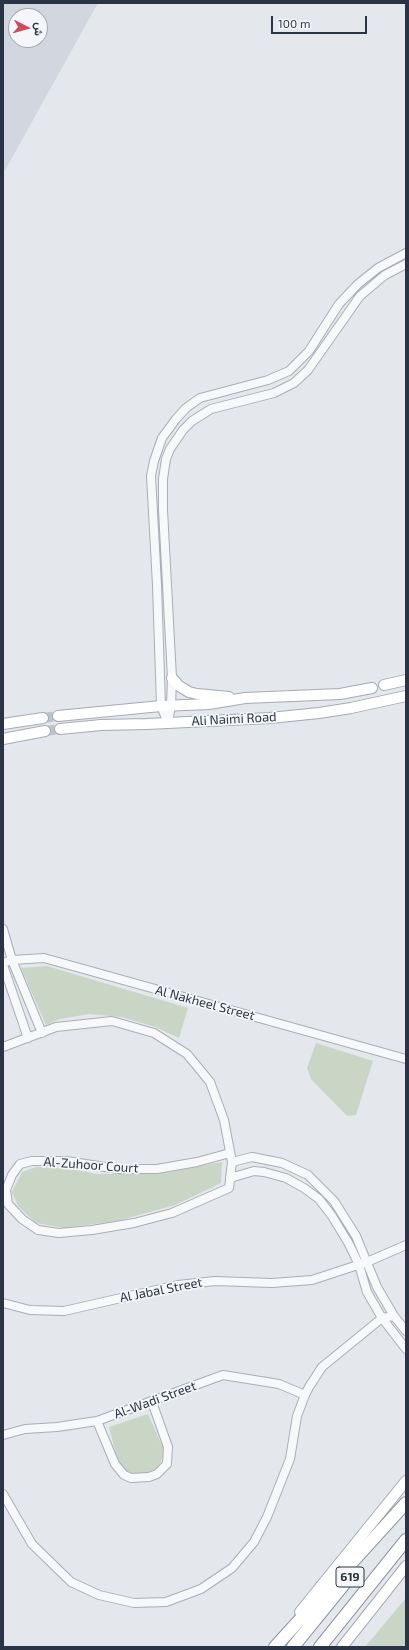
<!DOCTYPE html>
<html>
<head>
<meta charset="utf-8">
<style>
	body { margin:0 }
	#map { position:relative; width:409px; height:1650px; overflow:hidden; background:#e4e7ec; font-family:"Exo 2",Vazirmatn,sans-serif }
	canvas { display:block }
	.frame { position:absolute; inset:0; border:4px solid #2b3445; pointer-events:none }
	.north { position:absolute; left:8px; top:8px; width:40px; height:40px; box-sizing:border-box; background:#f4f6f9; border:1px solid #a4a8b1; border-radius:50%; rotate:96deg; font-size:11px; font-weight:700; line-height:16px; text-align:center; color:#2b3445 }
	.north::after { content:''; display:block; margin:auto; width:14px; height:18px; background:#d1495b; clip-path:polygon(50% 0,100% 100%,50% 72%,0 100%) }
	.scale { position:absolute; left:271px; top:16px; width:96px; height:18px; box-sizing:border-box; border:2px solid #2b3445; border-top:0; padding-left:5px; font-size:12px; line-height:14px; white-space:nowrap; color:#2b3445; -webkit-text-stroke:3px #f4f6f9; paint-order:stroke }
</style>
</head>
<body>
<div id="map">
<canvas width="409" height="1650"></canvas>
<div class="frame"></div>
<div class="north">ش</div>
<div class="scale">100 m</div>
</div>
<script>
const ctx = document.querySelector('canvas').getContext('2d');
ctx.lineJoin = 'round';
function fillPath(path, color) { ctx.fillStyle = color; ctx.fill(path, 'evenodd'); }
const poly = rows => new Path2D(rows.map(r => 'M' + r).join(''));
function trace(path, color, width, dash) { ctx.strokeStyle = color; ctx.lineWidth = width; ctx.lineCap = dash ? 'butt' : 'round'; ctx.setLineDash(dash || []); ctx.stroke(path); }
function drawText(font, color, halo, rows, align = 'center') {
  ctx.font = font + ' "Exo 2",sans-serif'; ctx.lineWidth = 3.5; ctx.setLineDash([]); ctx.textBaseline = 'middle'; ctx.strokeStyle = halo; ctx.fillStyle = color; for (const [text, x, y, turn = 0] of rows) {
    ctx.save(); ctx.translate(x, y); ctx.rotate((+turn || 0) * Math.PI / 180); ctx.textAlign = isNaN(turn) ? turn : align; if (halo) ctx.strokeText(text, 0, 0); ctx.fillText(text, 0, 0); ctx.restore();
  }
}
fillPath(poly([
	[3,3,98,3,3,174],
	[16,16,40,16,40,40,16,40]
]), '#d2d6de');
fillPath(poly([
	[47,966,188,1008,179,1038,155,1027,122,1017,89,1014,60,1019,46,1025,21,968],
	[316,1043,373,1061,356,1115,347,1116,311,1079,307,1068],
	[222,1162,221,1183,175,1205,117,1221,64,1228,36,1223,18,1206,12,1192,22,1172,36,1167,73,1169,96,1174,158,1174],
	[148,1414,164,1450,161,1462,156,1469,145,1474,133,1475,125,1470,117,1459,109,1427],
	[406,1598,406,1647,365,1647]
]), '#c9d6c5');
trace(poly([
	[43,718,58,716],
	[45,731,60,729]
]), '#bfc3cb', 10, [10, 5]);
const minor = poly([
	[168,722,171,706,172,678,163,510,163,479,166,459,170,449,183,430,192,421,211,409,274,393,294,383,308,370,360,296,385,275,406,264],
	[168,723,161,706,157,585,152,494,151,476,154,461,162,438,176,419,186,408,200,398,268,380,289,371,309,351,339,304,358,284,378,268,406,253],
	[3,929,12,960,42,1033],
	[3,963,12,960,44,958,406,1059],
	[3,965,28,1038],
	[3,1047,56,1027,112,1021,154,1033,187,1054,210,1082,224,1120,232,1162,229,1188,172,1213,134,1223,92,1230,59,1233,38,1230,22,1219,8,1204,6,1190,12,1175,20,1164,32,1161,66,1161,118,1169,157,1169,197,1162,230,1153],
	[232,1162,252,1157,282,1163,308,1175,334,1201,356,1236,377,1287,394,1316,406,1331],
	[230,1178,254,1171,264,1172,286,1178,304,1188,319,1199,332,1216,349,1244,359,1265,367,1292,382,1318,406,1349],
	[3,1303,30,1310,64,1311,178,1285,215,1281,272,1283,312,1280,367,1262,406,1245],
	[97,1421,115,1464,124,1475,131,1478,149,1477,157,1474,167,1464,168,1447,152,1402],
	[3,1435,25,1429,57,1427,97,1421,223,1375,279,1384,305,1395],
	[3,1494,32,1544,71,1582,99,1595,134,1603,166,1602,201,1589,232,1568,254,1542,267,1517,290,1459,297,1416,305,1395,309,1387,322,1367,382,1318,394,1316]
]);
const major = poly([
	[172,678,179,686,189,692,197,694,229,697],
	[384,685,406,680],
	[58,716,161,706,209,704,245,698,340,694,372,688],
	[3,724,43,718],
	[60,729,101,725,147,724,270,718,319,713,351,708,406,696],
	[3,739,45,731],
	[300,1612,406,1481],
	[342,1647,406,1566]
]);
const highway = poly([
	[275,1647,406,1503],
	[293,1647,353,1573],
	[320,1647,406,1540]
]);
trace(minor, '#a9aeb7', 10);
trace(major, '#a3abb8', 12);
trace(highway, '#8b94a3', 14);
trace(minor, '#f7f8fa', 8);
trace(major, '#fff', 10);
trace(highway, '#fff', 12);
for (const [x, y, w] of [
	[350,1577,28]
]) { const box = new Path2D(); box.roundRect(x - w / 2, y - 10, w, 20, 3); ctx.fillStyle = '#f4f6f9'; ctx.fill(box); trace(box, '#2b3445', 1); }
drawText('bold 12px', '#2b3445', null, [
	["619",350,1577]
]);
drawText('13px', '#2b3445', '#f4f6f9', [
	["Ali Naimi Road",234,719,-3],
	["Al Nakheel Street",205,1003,15],
	["Al-Zuhoor Court",91,1165,4],
	["Al Jabal Street",161,1290,-11],
	["Al-Wadi Street",155,1400,-20]
]);
</script>
</body>
</html>
